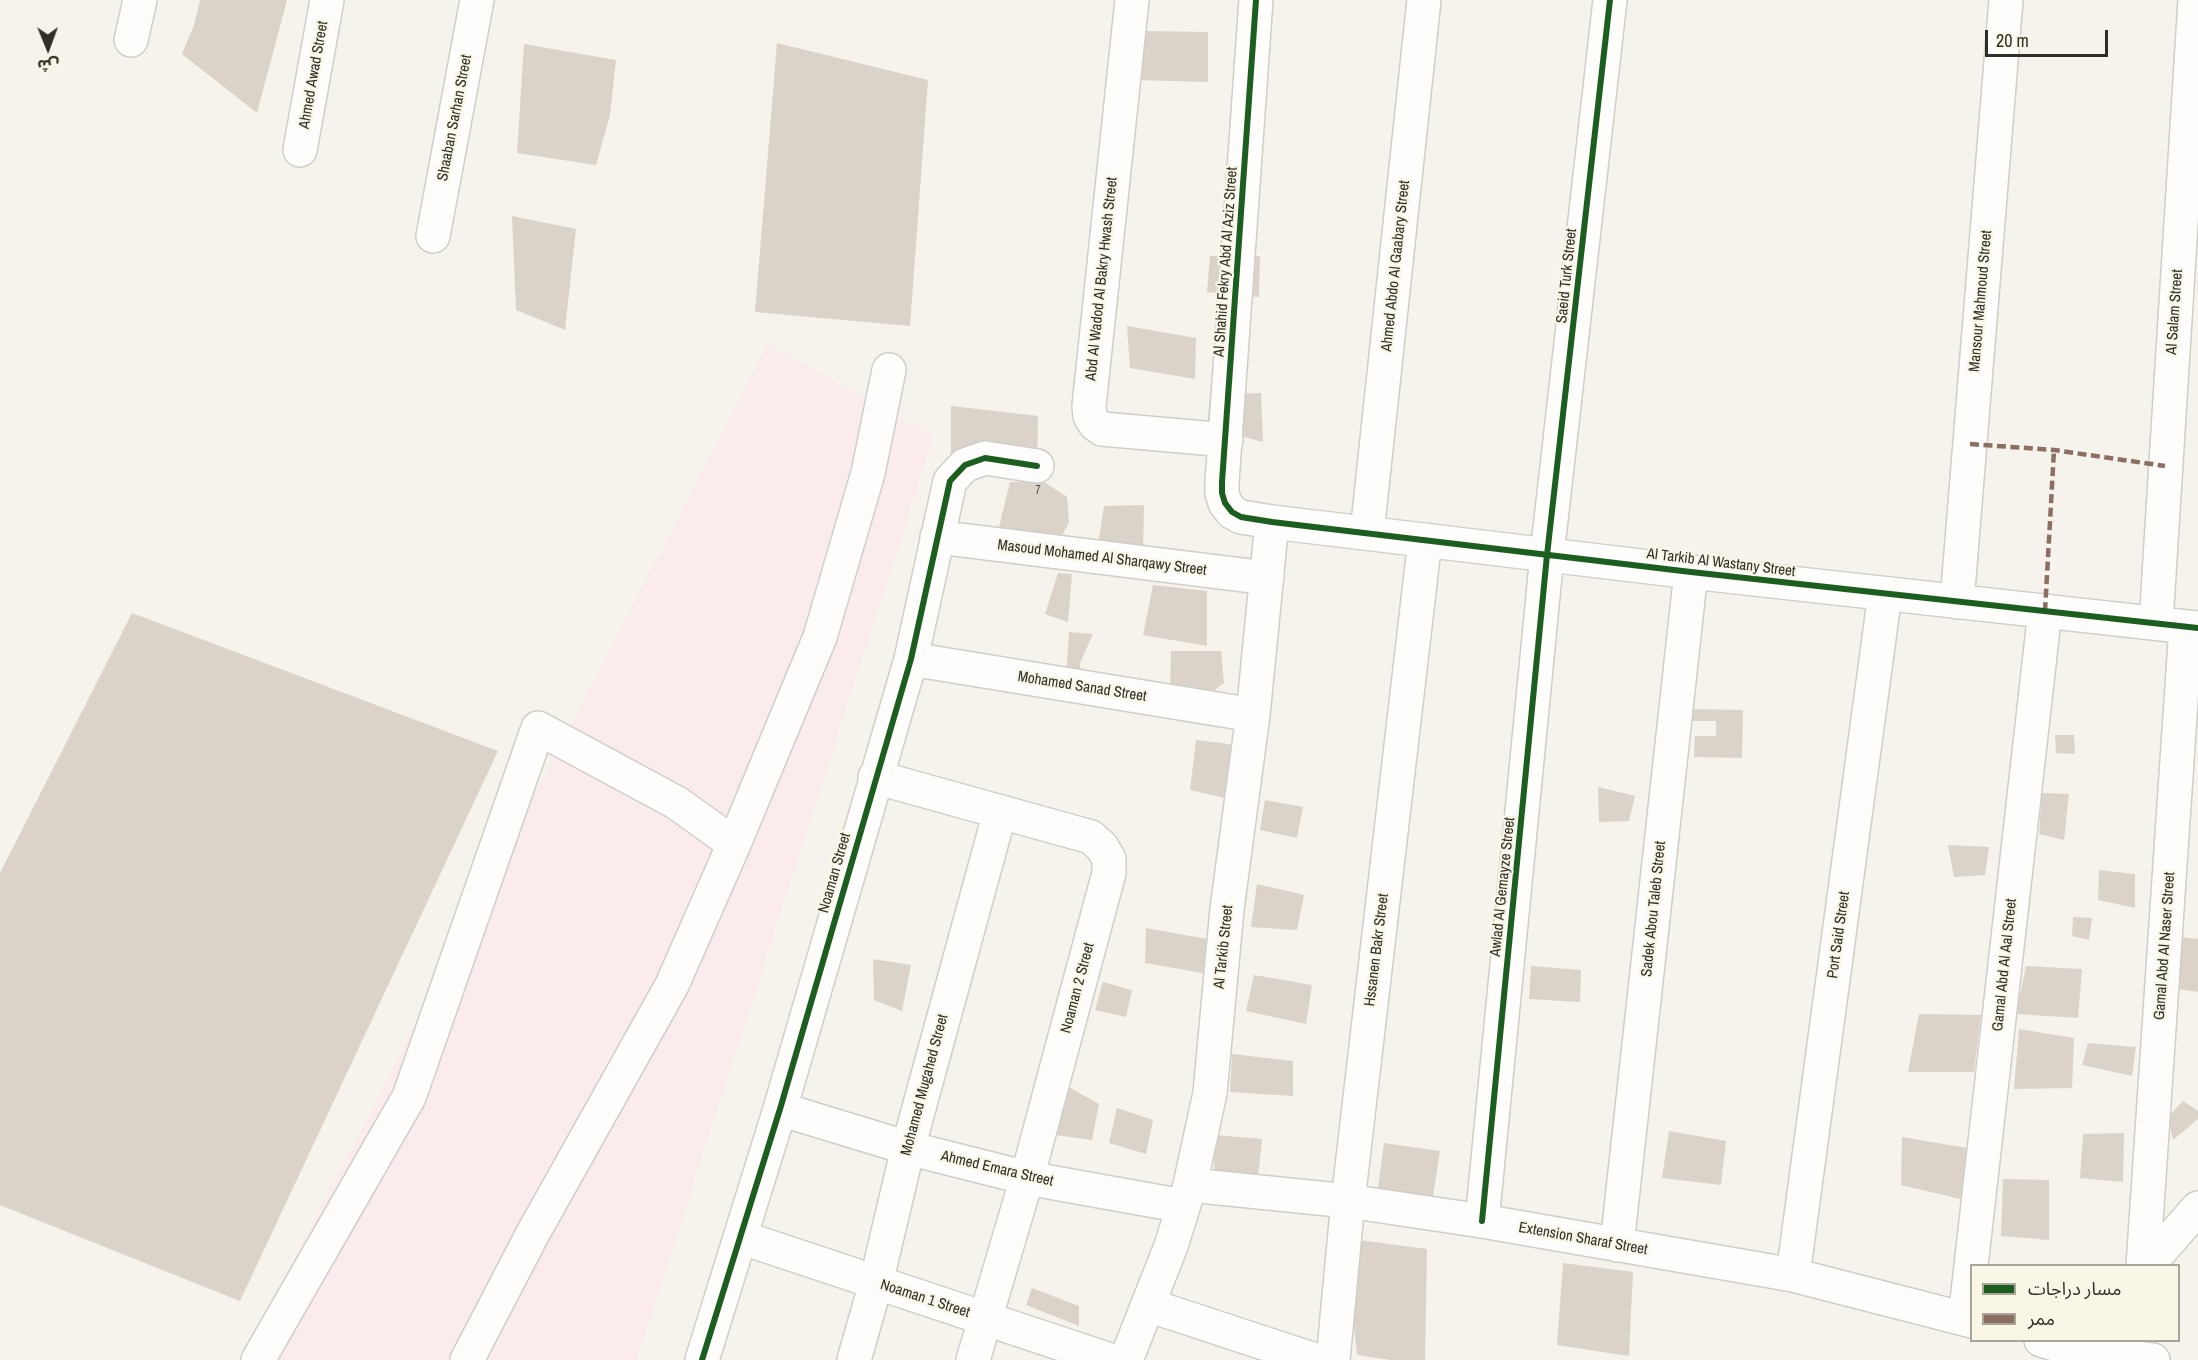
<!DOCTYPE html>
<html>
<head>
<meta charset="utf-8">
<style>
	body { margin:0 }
	#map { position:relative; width:2198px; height:1360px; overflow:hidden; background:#f5f3eb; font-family:"Archivo Narrow","Noto Sans Arabic",sans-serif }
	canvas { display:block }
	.legend { position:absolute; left:1970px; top:1264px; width:210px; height:78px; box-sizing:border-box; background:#f9f6e7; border:2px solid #a8a69b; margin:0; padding:8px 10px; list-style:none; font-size:18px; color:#2f2e29 }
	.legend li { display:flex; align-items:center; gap:12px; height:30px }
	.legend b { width:30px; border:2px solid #a8a69b }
	.north { position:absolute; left:18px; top:18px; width:60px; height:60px; -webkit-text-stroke:4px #f9f6e7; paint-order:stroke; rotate:179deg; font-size:16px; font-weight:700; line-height:24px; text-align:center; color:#2f2e29 }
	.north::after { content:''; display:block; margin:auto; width:21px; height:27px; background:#2f2e29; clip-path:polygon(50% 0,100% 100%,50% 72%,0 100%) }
	.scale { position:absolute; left:1985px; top:30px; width:123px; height:27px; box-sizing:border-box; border:3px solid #2f2e29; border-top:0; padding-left:8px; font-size:18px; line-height:21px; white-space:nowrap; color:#2f2e29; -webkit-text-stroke:4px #f9f6e7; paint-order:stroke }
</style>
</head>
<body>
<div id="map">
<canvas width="2198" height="1360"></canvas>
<ul class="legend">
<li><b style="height:8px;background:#1b5e20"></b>مسار دراجات</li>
<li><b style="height:8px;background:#8d6e63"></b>ممر</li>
</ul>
<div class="north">ش</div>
<div class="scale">20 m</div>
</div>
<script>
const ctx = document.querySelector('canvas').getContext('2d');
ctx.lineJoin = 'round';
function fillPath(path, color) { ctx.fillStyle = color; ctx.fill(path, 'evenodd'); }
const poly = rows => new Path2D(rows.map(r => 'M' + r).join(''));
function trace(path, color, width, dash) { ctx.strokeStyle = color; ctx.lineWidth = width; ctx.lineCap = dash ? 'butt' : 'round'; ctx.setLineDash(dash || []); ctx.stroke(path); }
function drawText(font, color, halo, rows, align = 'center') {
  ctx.font = font + ' "Archivo Narrow",sans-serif'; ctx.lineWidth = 4.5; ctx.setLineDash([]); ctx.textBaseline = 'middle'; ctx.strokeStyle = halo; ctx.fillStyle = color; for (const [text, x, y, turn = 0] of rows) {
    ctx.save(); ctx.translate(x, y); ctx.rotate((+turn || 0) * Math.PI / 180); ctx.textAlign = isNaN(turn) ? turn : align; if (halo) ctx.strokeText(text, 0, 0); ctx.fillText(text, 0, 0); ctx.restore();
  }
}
fillPath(poly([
	[768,344,934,436,637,1360,242,1360]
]), '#faebec');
fillPath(poly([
	[200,0,287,0,257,113,182,54,194,25],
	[1141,31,1208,32,1208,82,1136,80],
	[777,43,928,80,910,326,755,312],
	[524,44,616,60,610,115,596,165,517,153],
	[512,216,576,229,565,330,516,310],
	[1210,256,1260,256,1259,297,1207,292],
	[1127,326,1196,338,1195,379,1130,368],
	[1261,393,1263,442,1207,427,1210,395],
	[951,406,1038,416,1037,466,951,465],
	[1010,482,1044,482,1067,497,1069,522,1059,541,1024,544,999,527],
	[1144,505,1143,554,1097,550,1104,506],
	[1058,573,1072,574,1068,622,1045,614],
	[1153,585,1207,591,1207,646,1143,635],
	[132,613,498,751,240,1301,0,1205,0,873],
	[1069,632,1093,634,1080,663,1080,680,1066,676],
	[1171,651,1221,651,1224,683,1203,699,1170,695],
	[1692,709,1743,710,1742,758,1694,757,1695,736,1716,736,1716,721,1693,721],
	[2055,735,2074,735,2075,754,2056,753],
	[1196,740,1237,745,1230,799,1190,790],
	[1598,787,1635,796,1629,821,1599,822],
	[2042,793,2069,794,2064,840,2039,834],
	[1265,800,1303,807,1297,838,1260,830],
	[1948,845,1989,847,1985,875,1954,877],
	[2099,870,2135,874,2135,908,2098,900],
	[1257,884,1304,895,1297,930,1251,927],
	[2073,917,2092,918,2089,940,2072,936],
	[1146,928,1207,939,1203,973,1145,963],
	[2179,937,2198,939,2198,992,2178,989],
	[873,959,911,965,902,1011,874,1000],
	[1531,966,1581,970,1580,1002,1529,999],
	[2026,966,2082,969,2078,1018,2016,1014],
	[1254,975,1312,985,1306,1024,1246,1011],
	[1103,982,1132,990,1126,1017,1095,1010],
	[1919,1014,1981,1015,1974,1072,1908,1072],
	[2019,1029,2074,1038,2072,1088,2014,1089],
	[2088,1043,2136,1047,2132,1076,2082,1065],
	[1232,1054,1293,1061,1293,1096,1230,1092],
	[1065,1085,1099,1104,1092,1140,1055,1135],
	[2183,1101,2198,1111,2198,1119,2173,1140,2168,1117],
	[1117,1108,1153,1120,1146,1154,1109,1143],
	[1669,1131,1726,1141,1721,1185,1662,1178],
	[2124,1133,2123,1182,2080,1178,2083,1134],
	[1215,1135,1262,1139,1258,1178,1214,1174],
	[1902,1137,1967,1148,1964,1200,1901,1185],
	[1384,1143,1440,1151,1432,1203,1377,1195],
	[2003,1179,2049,1180,2049,1240,2001,1236],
	[1344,1238,1427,1249,1425,1360,1391,1360,1357,1355],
	[1563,1263,1633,1272,1629,1356,1557,1345],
	[1032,1288,1079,1306,1079,1326,1026,1305]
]), '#dbd3c9');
const minor = poly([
	[1132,0,1089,406,1090,416,1095,424,1102,429,1226,440],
	[1256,0,1222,482,1222,493,1225,503,1232,512,1241,517,1272,522,1691,572,2198,628],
	[131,40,140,0],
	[300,150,327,0],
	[433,236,477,0],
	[1367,533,1424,0],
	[937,537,1267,578],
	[1957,602,2006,0],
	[2156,623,2195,0],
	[911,659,1253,715],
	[875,777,1091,837,1102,847,1109,859,1109,873,1027,1178,973,1360],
	[780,1109,908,1148,1027,1178,1183,1206],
	[1190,1185,1348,1201,1482,1221,1793,1275,1972,1321],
	[1482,1221,1547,555,1610,0],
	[740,1237,1110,1360],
	[1617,1245,1691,572],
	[2143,1266,2186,627],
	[2147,1266,2198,1208],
	[1793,1275,1885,594],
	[1148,1305,1315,1360],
	[1965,1319,2045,611],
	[2041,1340,2075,1350,2153,1360],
	[258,1360,409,1097,538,728,677,803,734,844],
	[467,1360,532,1235,672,985,734,844,820,637,868,473,889,370],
	[702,1360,780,1109,911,659,950,481,965,465,985,458,1037,466],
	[854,1360,876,1283,908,1148,1000,812],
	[1126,1360,1171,1246,1190,1185,1210,1093,1227,909,1253,715,1272,522],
	[1333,1360,1348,1201,1425,540]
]);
trace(minor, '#cfcec8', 36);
trace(minor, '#fefdfc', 33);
trace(poly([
	[1970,444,2054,450,2165,466],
	[2045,611,2054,450]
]), '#8d6e63', 4.5, [9, 4.5]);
trace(poly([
	[1256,0,1222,482,1222,493,1225,503,1232,512,1241,517,1272,522,1691,572,2198,628],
	[1482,1221,1547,555,1610,0],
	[702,1360,780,1109,911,659,950,481,965,465,985,458,1037,466]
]), '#1b5e20', 6);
drawText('12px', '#5a5751', null, [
	["7",1038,491]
]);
drawText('15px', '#2f2e29', '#f9f6e7', [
	["Ahmed Awad Street",314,75,-80],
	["Shaaban Sarhan Street",455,118,-79],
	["Al Shahid Fekry Abd Al Aziz Street",1226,262,-86],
	["Ahmed Abdo Al Gaabary Street",1396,266,-84],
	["Saeid Turk Street",1567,276,-84],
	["Abd Al Wadod Al Bakry Hwash Street",1102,279,-84],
	["Mansour Mahmoud Street",1981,301,-85],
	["Al Salam Street",2175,312,-86],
	["Masoud Mohamed Al Sharqawy Street",1102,558,7],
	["Al Tarkib Al Wastany Street",1721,563,7],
	["Mohamed Sanad Street",1082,687,9],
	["Noaman Street",835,873,-74],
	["Awlad Al Gemayze Street",1503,887,-84],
	["Sadek Abou Taleb Street",1654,909,-84],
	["Port Said Street",1839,935,-82],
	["Gamal Abd Al Naser Street",2165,946,-86],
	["Al Tarkib Street",1224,947,-84],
	["Hssanen Bakr Street",1377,950,-83],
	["Gamal Abd Al Aal Street",2005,965,-84],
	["Noaman 2 Street",1078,988,-75],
	["Mohamed Mugahed Street",925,1085,-75],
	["Ahmed Emara Street",997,1169,13],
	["Extension Sharaf Street",1583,1239,10],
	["Noaman 1 Street",925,1299,18]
]);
</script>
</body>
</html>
